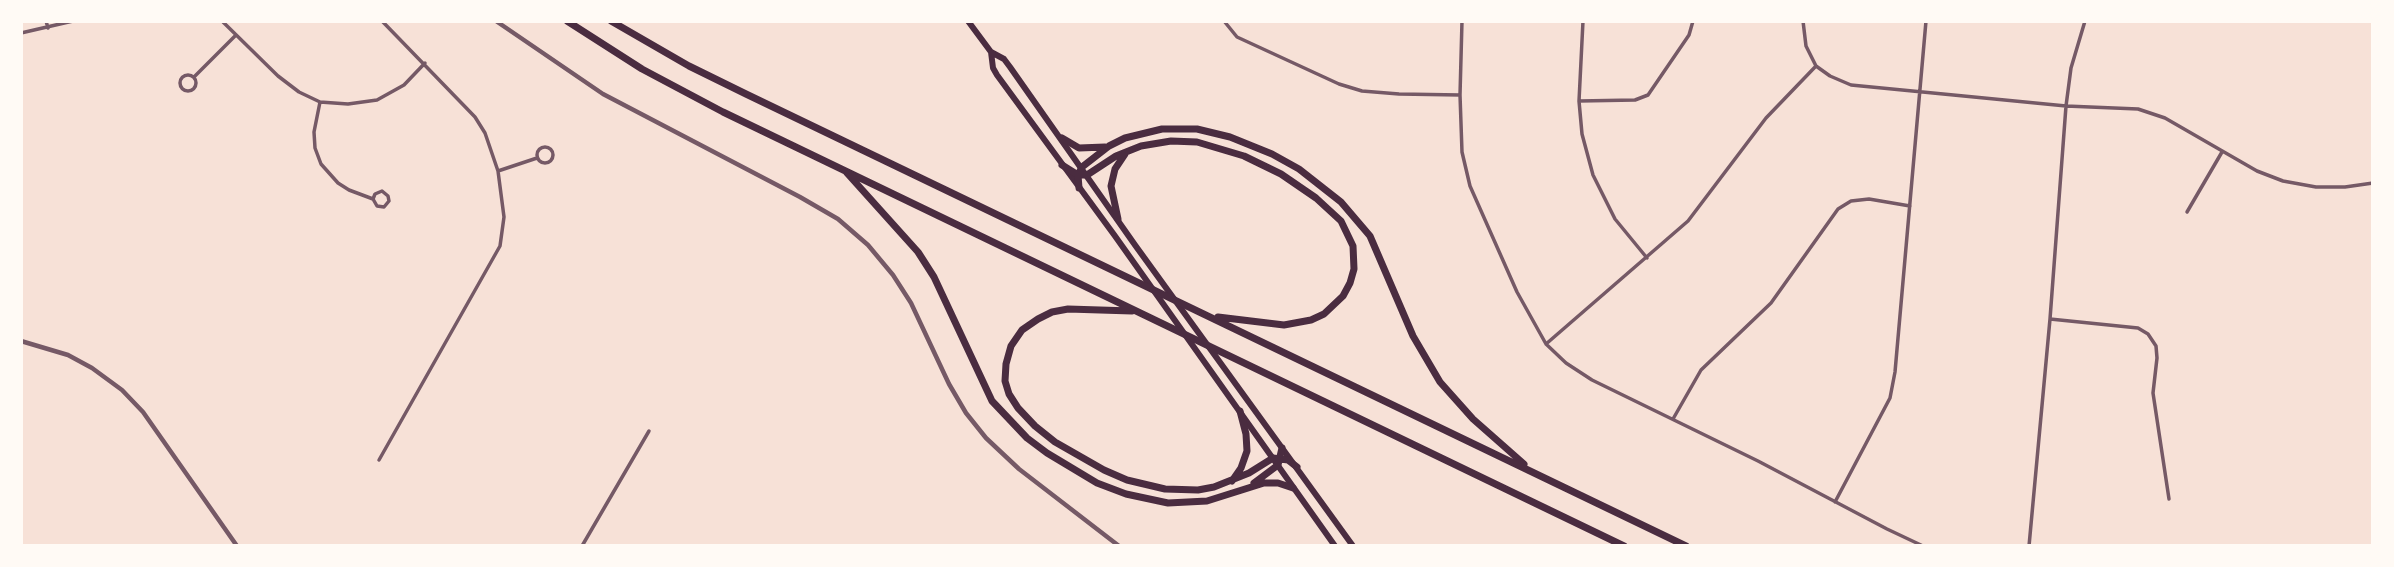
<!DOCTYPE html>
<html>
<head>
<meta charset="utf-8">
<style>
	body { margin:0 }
	#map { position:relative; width:2394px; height:567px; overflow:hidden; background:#f7e1d7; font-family:Helvetica,sans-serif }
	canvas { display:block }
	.frame { position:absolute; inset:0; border:23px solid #fffaf5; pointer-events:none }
</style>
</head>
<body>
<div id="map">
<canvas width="2394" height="567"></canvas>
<div class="frame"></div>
</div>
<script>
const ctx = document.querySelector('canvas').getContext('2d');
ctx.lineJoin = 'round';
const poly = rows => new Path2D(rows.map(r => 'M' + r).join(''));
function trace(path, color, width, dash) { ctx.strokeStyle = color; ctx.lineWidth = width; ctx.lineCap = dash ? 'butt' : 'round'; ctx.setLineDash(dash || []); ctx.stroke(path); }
trace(poly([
	[46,21,48,28],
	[222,21,278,76,299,92,320,102,348,104,377,100,404,85,425,63],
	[1224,21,1237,37,1339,84,1362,91,1399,94,1460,95],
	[1462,21,1460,95,1462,152,1470,186,1517,292,1546,344,1566,363,1592,380,1758,461,1887,529,1923,546],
	[1583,21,1579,101,1582,134,1593,175,1615,219,1647,258],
	[1803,21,1806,46,1816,66,1830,76,1851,85,2066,106,2138,109,2165,118,2257,171,2283,181,2316,187,2345,187,2373,183],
	[21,33,73,21],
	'180 83a8 8 0 1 1 16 0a8 8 0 1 1-16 0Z',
	[194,77,236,35],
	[1579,101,1635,100,1648,95,1689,35,1693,21],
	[320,102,314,132,315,148,321,164,338,183,349,190,373,199,377,206,384,207,389,201,388,196,382,191,375,194,373,199],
	'537 155a8 8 0 1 1 16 0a8 8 0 1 1-16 0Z',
	[498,171,537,158],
	[2187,212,2222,152],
	[2050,319,2138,328,2148,334,2156,346,2157,358,2153,393,2169,499],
	[1546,344,1688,221,1766,118,1816,66],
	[1673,419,1701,370,1771,303,1838,209,1851,201,1869,199,1910,206],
	[379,460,500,246,504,217,498,171,485,133,475,117,382,21],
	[1835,502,1890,398,1895,372,1926,21],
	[582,546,649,431],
	[2029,546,2050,319,2066,106,2071,68,2085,21]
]), '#755966', 3.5);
trace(poly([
	[496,21,603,94,800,197,838,219,868,245,893,275,911,303,949,384,966,413,986,438,1019,469,1119,546],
	[21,341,68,355,92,368,122,390,143,412,237,546]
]), '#755966', 4.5);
trace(poly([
	[968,21,991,52,1004,59,1010,67,1135,245,1353,546],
	[991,52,993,68,997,75,1115,236,1335,546]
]), '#4a2c40', 6);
trace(poly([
	[567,21,642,69,723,112,1624,546],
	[611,21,689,66,746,94,1686,546],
	[1062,138,1079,148,1105,147],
	[1062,165,1078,175,1087,175,1116,156,1141,146,1171,141,1197,142,1244,156,1281,174,1316,198,1341,221,1353,246,1354,269,1350,283,1343,296,1324,314,1311,320,1284,325,1218,317],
	[847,173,918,252,934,277,992,401,1027,438,1047,453,1097,483,1126,494,1168,503,1207,501,1264,483,1278,483,1293,488],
	[1079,188,1078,175,1082,167,1109,146,1125,138,1162,129,1197,129,1230,137,1272,154,1299,169,1341,202,1370,236,1413,336,1440,382,1473,419,1524,464],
	[1118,219,1111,186,1115,169,1125,154],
	[1132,311,1068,309,1052,312,1038,319,1022,330,1011,346,1006,364,1005,381,1009,394,1018,408,1035,426,1055,442,1104,470,1127,480,1165,489,1198,490,1214,487,1249,473,1273,458,1288,460,1297,467],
	[1232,481,1241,468,1247,451,1246,434,1240,411],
	[1254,483,1278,465,1282,448]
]), '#4a2c40', 7);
</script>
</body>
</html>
